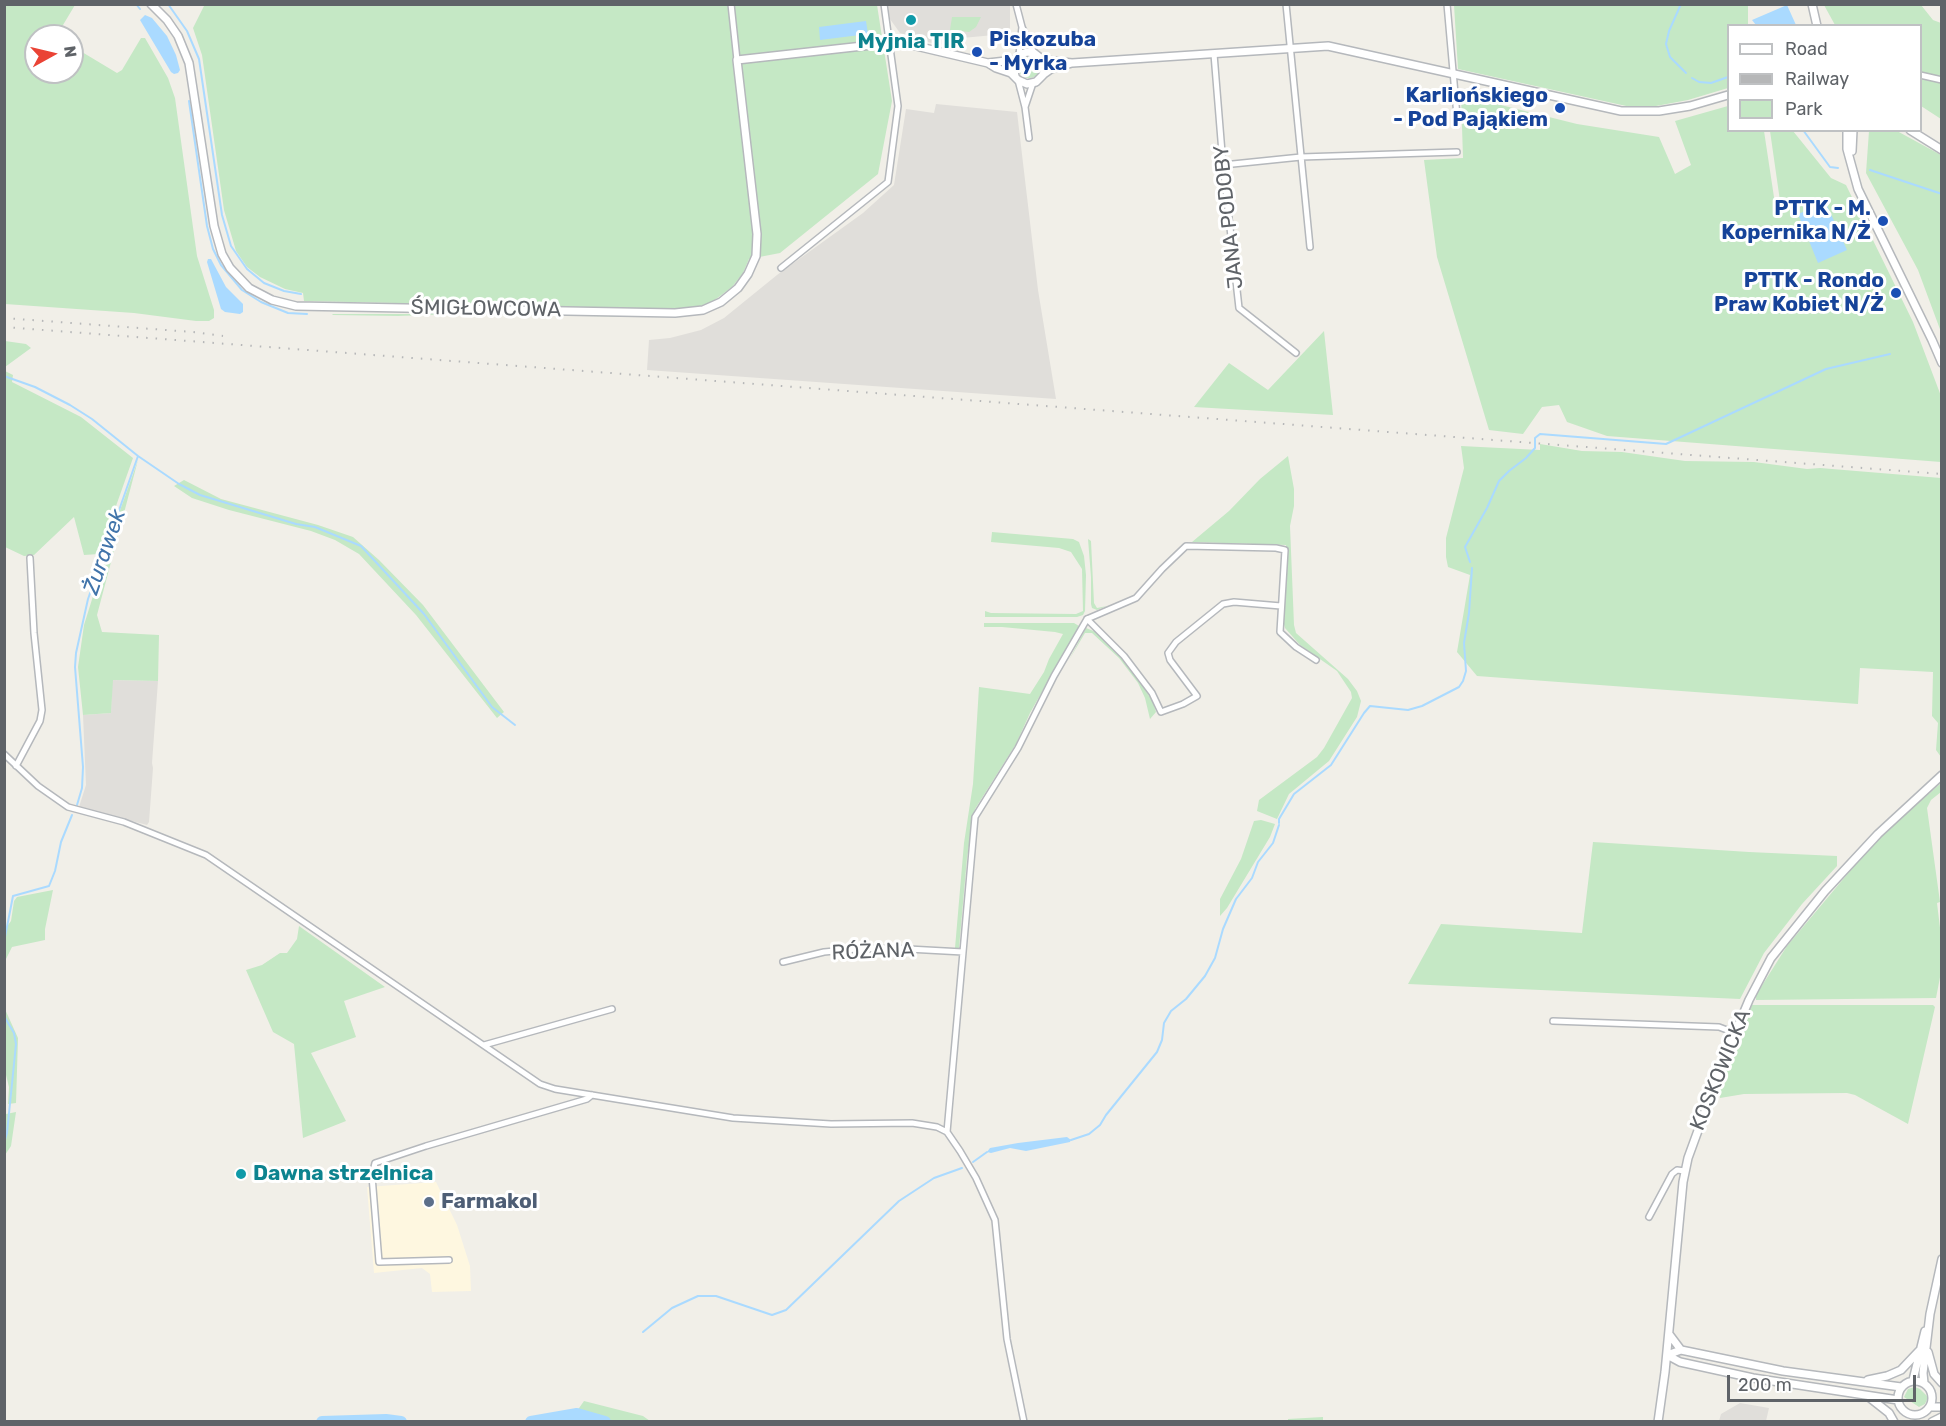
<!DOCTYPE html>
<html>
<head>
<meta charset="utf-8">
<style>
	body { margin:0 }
	#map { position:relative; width:1946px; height:1426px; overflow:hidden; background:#f1efe8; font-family:Rubik,sans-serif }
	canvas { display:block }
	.frame { position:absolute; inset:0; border:6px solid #5f6368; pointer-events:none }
	.legend { position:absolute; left:1727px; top:24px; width:195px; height:108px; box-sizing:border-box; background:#fff; border:2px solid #bfc1c3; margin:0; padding:8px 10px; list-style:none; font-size:18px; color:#5f6368 }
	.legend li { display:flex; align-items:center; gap:12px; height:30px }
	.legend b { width:30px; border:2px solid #bfc1c3 }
	.north { position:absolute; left:24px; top:24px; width:60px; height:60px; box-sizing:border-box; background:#fff; border:2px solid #bfc1c3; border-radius:50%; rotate:82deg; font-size:16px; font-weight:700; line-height:24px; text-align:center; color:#5f6368 }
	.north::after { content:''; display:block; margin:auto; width:21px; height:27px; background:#ea4335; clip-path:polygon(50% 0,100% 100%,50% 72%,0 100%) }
	.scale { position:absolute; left:1727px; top:1375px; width:189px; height:27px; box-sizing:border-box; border:3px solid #5f6368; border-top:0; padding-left:8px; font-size:18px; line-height:21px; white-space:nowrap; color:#5f6368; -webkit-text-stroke:4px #fff; paint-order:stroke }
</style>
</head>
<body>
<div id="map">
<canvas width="1946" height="1426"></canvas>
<div class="frame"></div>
<ul class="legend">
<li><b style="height:8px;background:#fff"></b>Road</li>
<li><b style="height:8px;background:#b6b7b8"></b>Railway</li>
<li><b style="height:16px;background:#c5e8c5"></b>Park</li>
</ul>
<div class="north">N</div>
<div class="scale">200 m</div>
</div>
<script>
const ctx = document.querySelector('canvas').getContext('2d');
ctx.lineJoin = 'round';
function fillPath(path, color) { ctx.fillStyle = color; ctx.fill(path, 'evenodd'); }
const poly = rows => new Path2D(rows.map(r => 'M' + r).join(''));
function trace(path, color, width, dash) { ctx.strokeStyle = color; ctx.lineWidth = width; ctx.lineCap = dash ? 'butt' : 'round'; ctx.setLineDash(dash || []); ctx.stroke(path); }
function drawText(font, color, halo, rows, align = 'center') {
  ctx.font = font + ' Rubik,sans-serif'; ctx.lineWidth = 6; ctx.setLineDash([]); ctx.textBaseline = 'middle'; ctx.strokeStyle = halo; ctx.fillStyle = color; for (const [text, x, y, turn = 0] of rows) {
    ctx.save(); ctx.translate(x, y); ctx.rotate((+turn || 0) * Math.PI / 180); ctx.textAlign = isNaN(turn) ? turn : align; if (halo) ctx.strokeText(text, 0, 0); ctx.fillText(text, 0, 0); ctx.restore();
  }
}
fillPath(poly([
	[436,1182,457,1225,470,1266,471,1291,432,1292,430,1274,422,1268,374,1273,367,1187]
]), '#fef7e0');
fillPath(poly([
	[888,5,1010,5,1010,28,1005,34,951,39,949,43,938,45,900,33,890,19],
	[936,104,1017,112,1038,290,1056,399,647,370,649,340,670,338,701,330,724,318,777,275,863,213,894,185,906,109,934,113],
	[112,680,158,681,152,763,153,768,149,822,147,825,79,807,86,785,83,715,111,713],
	[1740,1403,1769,1408,1766,1421,1719,1421,1721,1414]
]), '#e0deda');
fillPath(poly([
	[205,4,877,5,892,101,878,174,780,253,749,259,743,273,732,287,712,302,694,308,671,309,304,301,303,293,285,289,260,277,247,267,236,251,224,210,202,55,193,28],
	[4,5,75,5,60,30,60,36,36,36,36,72,72,72,72,46,117,73,122,70,141,38,145,38,168,78,175,98,197,256,214,310,214,318,209,321,196,321,134,313,5,304],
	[1454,5,1748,5,1748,25,1728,26,1728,88,1688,100,1640,109,1458,69],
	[1824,5,1921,5,1933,20,1941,23,1941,119,1921,106,1920,26,1835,25],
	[952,17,981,17,976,27,969,32,950,30],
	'1018 67a11 11 0 1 1 22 0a11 11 0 1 1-22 0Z',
	[1461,95,1577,124,1659,137,1675,174,1691,165,1675,121,1728,106,1728,130,1764,131,1777,217,1782,215,1770,131,1793,131,1831,178,1846,185,1913,322,1941,396,1941,462,1607,436,1567,422,1559,405,1542,407,1523,434,1489,430,1437,257,1424,160,1463,158],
	[1869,131,1897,131,1941,155,1941,332,1918,270,1866,173],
	[448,311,652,316,653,317,455,314,398,316,333,315,332,314,410,314],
	[1324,331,1333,415,1194,407,1229,363,1268,390],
	[5,341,26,344,31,348,5,367],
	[5,371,13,375,12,382,81,417,133,458,99,554,84,555,74,517,34,555,24,556,5,547],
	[1540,444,1582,451,1622,452,1685,461,1754,462,1807,469,1820,468,1941,478,1941,757,1936,750,1938,723,1932,716,1933,672,1860,668,1858,704,1477,676,1457,652,1470,575,1448,567,1446,557,1446,538,1464,468,1461,446,1540,450],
	[1288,456,1294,489,1294,506,1290,526,1294,625,1296,633,1348,679,1357,691,1361,701,1357,717,1329,761,1289,794,1277,819,1257,811,1259,800,1317,757,1324,748,1352,698,1351,692,1337,671,1300,645,1285,628,1283,621,1288,558,1286,545,1192,542,1229,511,1260,479],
	[138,460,97,615,102,632,159,635,158,681,113,680,111,713,83,715,78,667,84,625,118,516],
	[184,480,221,499,318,525,353,537,379,560,423,605,504,712,497,718,416,615,359,554,335,540,311,531,229,510,192,498,174,486],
	[992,532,1073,539,1079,542,1084,556,1086,575,1085,611,1083,615,1077,617,985,617,985,611,991,613,1076,614,1083,611,1082,569,1071,552,1059,548,991,542],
	[1088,539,1091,541,1094,603,1097,608,1107,606,1097,610,1092,608,1091,604,1091,577],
	[984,623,1074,623,1079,626,1030,713,1016,744,975,809,967,858,959,948,955,948,964,843,973,784,979,687,1030,694,1044,672,1049,659,1063,634,1055,632,1002,627,984,627],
	[1086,628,1096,632,1107,641,1136,676,1153,702,1156,712,1150,719,1145,698,1138,683,1119,658,1092,633,1085,633,1069,660],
	[1941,783,1941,792,1931,800,1927,808,1940,902,1937,903,1941,936,1942,967,1936,998,1756,1000,1756,995,1787,946,1876,840],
	[1261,820,1275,824,1270,837,1227,908,1220,916,1220,899,1241,859,1254,821],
	[1593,842,1749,852,1837,856,1837,866,1802,904,1764,953,1740,999,1408,984,1441,924,1582,933],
	[53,890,45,929,45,940,12,947,5,961,5,929,11,921,14,901,17,897],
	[299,926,385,987,344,1001,356,1037,311,1053,346,1121,303,1138,294,1044,273,1032,246,970,262,965,280,953,287,953,297,939],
	[1752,1005,1933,1005,1935,1007,1908,1124,1855,1095,1847,1093,1744,1094,1720,1098,1719,1086],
	[4,1007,18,1038,16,1103,8,1104,9,1087,4,1067],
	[16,1112,11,1146,5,1155,5,1118,6,1114],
	[1915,1387,1920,1389,1928,1397,1925,1404,1919,1407,1904,1397,1908,1389],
	[584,1401,643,1416,650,1421,613,1421,577,1411],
	[1323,1417,1323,1421,1288,1421,1288,1419]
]), '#c5e8c5');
fillPath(poly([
	[1787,5,1796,25,1756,25,1752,20],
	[145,15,152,18,167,36,176,55,180,70,178,73,174,74,171,72,140,20],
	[866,21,868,34,820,40,819,27],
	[1826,203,1847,250,1818,263,1798,214],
	[208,259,211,259,226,287,243,304,243,312,240,314,225,312,221,309,207,262],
	[1067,1137,1071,1140,1070,1142,1026,1151,1010,1148,991,1153,987,1152,990,1148,1018,1143]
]), '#aadaff');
trace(poly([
	[136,4,140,9],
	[168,4,187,31,199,59,222,215,231,246,247,269,264,283,284,291,301,294],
	[1681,4,1669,31,1666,44,1670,57,1686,73],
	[1692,78,1699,82,1711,83,1728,77],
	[189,101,207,226,213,249,221,265,242,290,261,302,288,313,307,314],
	[1803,130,1830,167,1838,168],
	[1870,170,1942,194],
	[4,376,35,387,70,405,92,419,138,456,88,599,76,653,75,667,83,767,82,788,77,805],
	[138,456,179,484,200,495,296,524,315,527,361,546,424,614,492,707,515,725],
	[1470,562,1465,547,1487,508,1499,481,1509,471,1526,458,1535,448,1535,438,1540,434,1666,444,1826,369,1890,354],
	[1279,823,1279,819,1294,794,1331,765,1364,713,1370,706,1408,710,1422,706,1459,687,1463,681,1466,671,1464,643,1469,613,1472,568],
	[4,942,13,896,49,886,55,871,61,842,72,815],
	[4,1016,14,1033,16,1044,7,1133,4,1143],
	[1071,1140,1089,1134,1100,1125,1106,1115,1157,1052,1162,1040,1164,1023,1171,1011,1186,999,1205,976,1215,958,1223,929,1236,899,1252,878,1258,862,1273,843,1279,825],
	[973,1162,987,1152],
	[643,1332,672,1308,698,1296,716,1296,772,1315,786,1310,899,1201,934,1178,962,1168],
	[4,1421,5,1422]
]), '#aadaff', 2);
trace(poly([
	[322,1422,386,1420,401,1422],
	[531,1422,577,1414,605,1422]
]), '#aadaff', 12);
const minor = poly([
	[731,4,737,60],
	[1016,4,1022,27,1034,53],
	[1286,4,1310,247],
	[1447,4,1457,116],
	[1214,54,1223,165,1239,308,1296,353],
	[1019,55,1022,27],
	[1920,75,1942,80],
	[1018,80,1025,107,1029,138],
	[1025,107,1033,83],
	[1223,165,1301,157,1457,152],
	[781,268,888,182,898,106,884,4],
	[1087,619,1136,598,1162,569,1186,546,1276,548,1285,550,1280,632,1296,647,1316,660],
	[1087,619,1124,656,1152,693,1161,712,1183,704,1197,696,1170,660,1168,653,1176,642,1223,604,1234,602,1281,606],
	[4,754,38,786,68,807,124,822,206,855,540,1084,555,1089,733,1118,831,1124,912,1123,937,1127,947,1132,960,1151,976,1178,995,1220,1007,1339,1024,1422],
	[16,766,40,721,42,710,34,633,30,558],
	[783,962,824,952,856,949,890,948,963,952],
	[1553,1021,1719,1027,1735,1033],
	[484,1045,612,1009],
	[947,1132,975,817,1018,748,1054,676,1087,619],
	[1649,1217,1672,1174,1677,1170,1685,1171],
	[449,1260,379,1262,372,1176,375,1163,426,1146,587,1099,592,1095]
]);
const tertiary = poly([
	[151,4,167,20,178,36,189,63,214,226,222,254,230,268,249,288,272,300,296,306,675,313,703,310,721,302,738,288,748,274,756,256,757,234,737,60,899,42,988,63,996,68,1011,73,1018,80,1027,84,1036,82,1043,75,1045,68,1043,60,1034,53,1027,52,1019,55,1013,67,1015,76],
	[1812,4,1817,26],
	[1043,60,1072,63,1328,46,1621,111,1659,111,1690,106,1728,95],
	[988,63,1015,60],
	[1044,74,1051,69,1072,63],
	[1847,130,1847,149,1858,189,1932,340,1942,363],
	[1910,130,1942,150],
	[1852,151,1853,130],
	[1669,1334,1681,1350],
	[1928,1352,1934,1374,1942,1383],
	[1667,1355,1681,1350,1783,1371,1901,1387],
	[1667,1355,1680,1362,1753,1378,1898,1400],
	[1868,1380,1887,1376,1901,1370,1919,1351],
	[1913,1380,1925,1331],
	'1898 1398a17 17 0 1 1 34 0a17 17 0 1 1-34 0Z',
	[1924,1383,1923,1373,1930,1314,1942,1259],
	[1870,1398,1889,1413,1894,1422],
	[1930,1407,1942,1407],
	[1658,1422,1665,1372,1683,1182,1688,1158,1723,1062,1749,1000,1771,958,1825,891,1878,834,1942,775],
	[1932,1422,1942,1417]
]);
trace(minor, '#b5b8bc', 8);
trace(tertiary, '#b5b8bc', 10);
trace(minor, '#fff', 5);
trace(tertiary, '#fff', 7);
trace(poly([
	[4,318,193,332,223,336],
	[4,327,1942,474]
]), '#b6b7b8', 2, [1.5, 8]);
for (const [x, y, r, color] of [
	[911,20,6,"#0f9aa8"],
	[977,52,6,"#1a4fb4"],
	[1560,108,6,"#1a4fb4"],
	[1883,221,6,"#1a4fb4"],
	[1896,293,6,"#1a4fb4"],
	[241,1174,6,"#0f9aa8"],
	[429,1202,6,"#5c6f8a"]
]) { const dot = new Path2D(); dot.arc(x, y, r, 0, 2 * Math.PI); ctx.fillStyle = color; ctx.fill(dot); trace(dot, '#fff', 2); }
drawText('bold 21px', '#164399', '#fff', [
	["Piskozuba",989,40,"left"],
	["- Myrka",989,64,"left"],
	["Karliońskiego",1548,96],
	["- Pod Pająkiem",1548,120],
	["PTTK - M.",1871,209],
	["Kopernika N/Ż",1871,233],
	["PTTK - Rondo",1884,281],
	["Praw Kobiet N/Ż",1884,305]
], 'right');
drawText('bold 21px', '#0d838f', '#fff', [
	["Myjnia TIR",911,42],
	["Dawna strzelnica",253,1174,"left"]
]);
drawText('21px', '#5f6368', '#fff', [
	["JANA PODOBY",1229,217,-96],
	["ŚMIGŁOWCOWA",486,309,1],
	["RÓŻANA",873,952,-2],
	["KOSKOWICKA",1721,1070,-68]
]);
drawText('bold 21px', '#4e5e75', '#fff', [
	["Farmakol",441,1202]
], 'left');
drawText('italic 22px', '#4174aa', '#fff', [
	["Żurawek",105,552,-71]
]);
</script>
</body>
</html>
